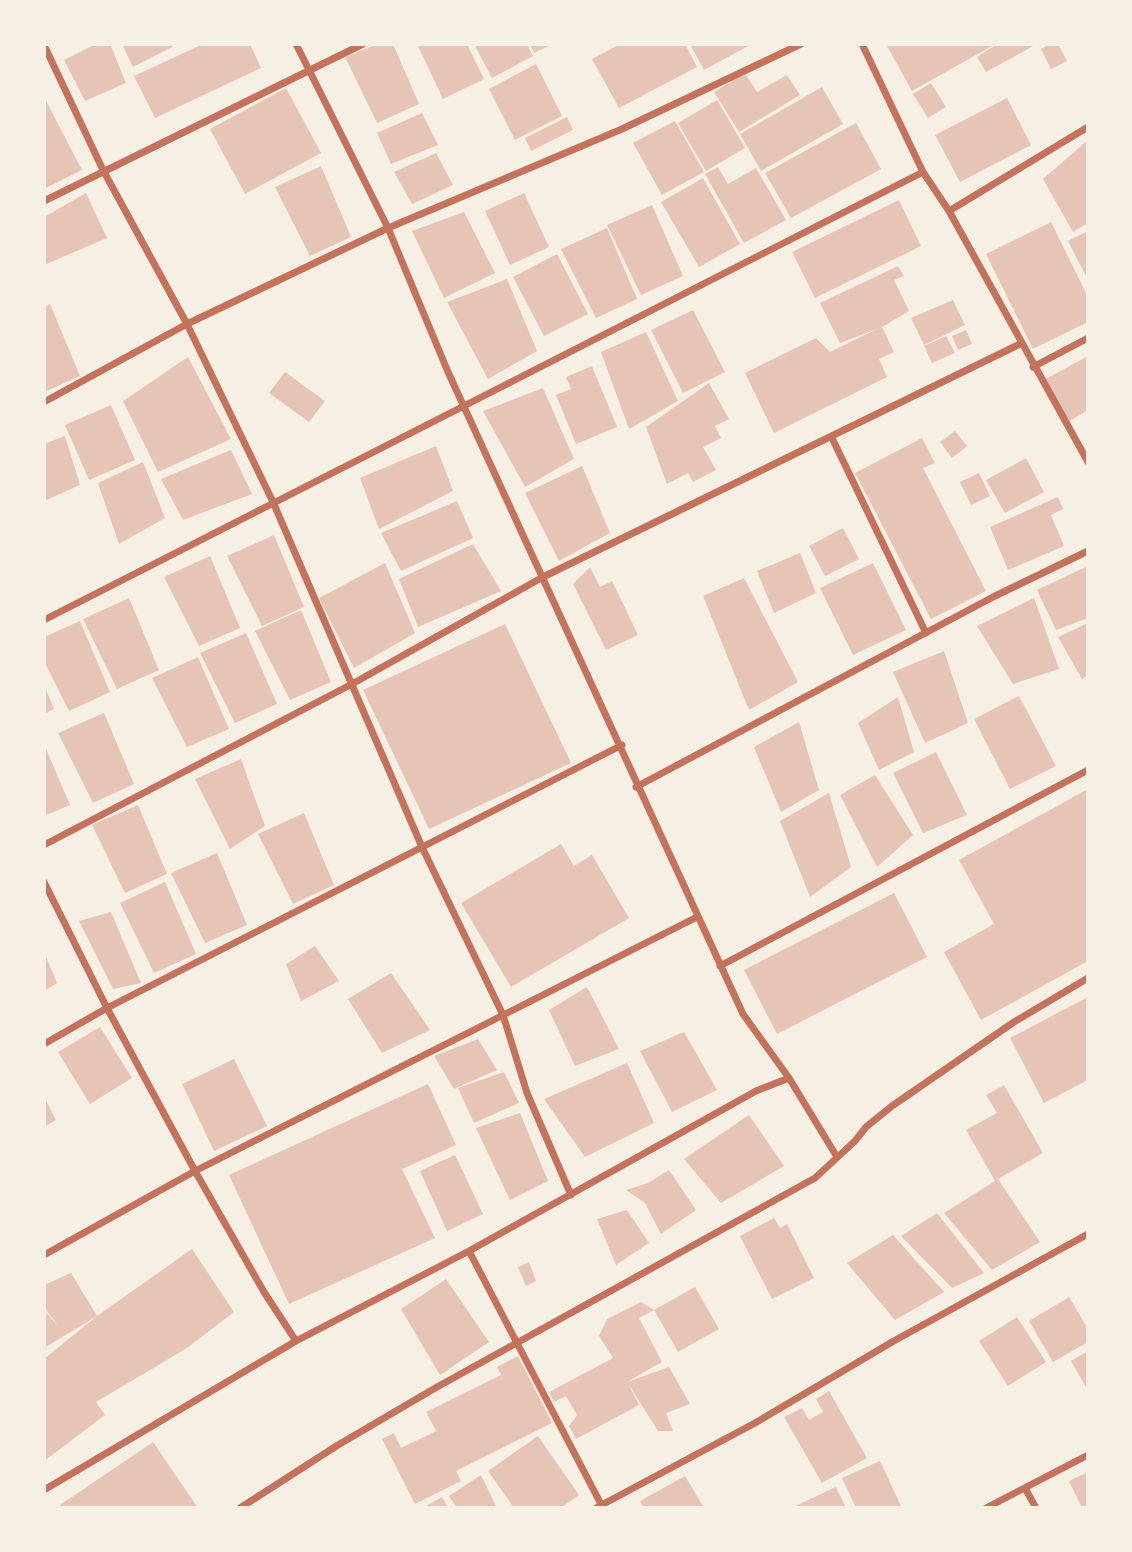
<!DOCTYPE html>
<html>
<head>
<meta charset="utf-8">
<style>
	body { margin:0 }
	#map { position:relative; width:1132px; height:1552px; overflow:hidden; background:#f6efe4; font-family:Ubuntu,sans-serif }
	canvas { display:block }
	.frame { position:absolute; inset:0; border:46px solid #f6efe4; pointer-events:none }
</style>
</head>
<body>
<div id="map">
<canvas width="1132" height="1552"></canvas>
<div class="frame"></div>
</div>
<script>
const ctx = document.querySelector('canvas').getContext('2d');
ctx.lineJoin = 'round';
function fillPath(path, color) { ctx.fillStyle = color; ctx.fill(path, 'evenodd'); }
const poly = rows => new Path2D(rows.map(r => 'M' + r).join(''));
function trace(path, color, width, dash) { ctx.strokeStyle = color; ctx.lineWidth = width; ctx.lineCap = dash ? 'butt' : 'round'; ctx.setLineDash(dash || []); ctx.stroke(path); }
fillPath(poly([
	[96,44,110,44,126,83,85,101,64,60],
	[122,44,178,44,133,67],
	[203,44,250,44,261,68,155,118,134,76],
	[378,44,393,44,419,104,377,123,345,57],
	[417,44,467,44,484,79,443,99],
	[474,44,527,44,533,56,492,78],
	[530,44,553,44,534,53],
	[620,44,685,44,697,67,619,108,592,59],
	[690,44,752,44,704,70],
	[886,44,991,44,992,46,912,91],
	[997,44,1037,44,986,72,977,57],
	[1050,44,1058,44,1067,61,1051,69,1041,49],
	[536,64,562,116,515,140,489,89],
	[745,73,757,92,787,75,800,95,739,132,714,92],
	[931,83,946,107,928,118,913,94],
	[822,87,843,124,761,171,740,134],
	[286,88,321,153,245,194,210,129],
	[44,97,82,170,44,189],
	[1007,98,1031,145,960,182,935,135],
	[717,100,745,148,706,171,678,123],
	[422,113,438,145,391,164,377,133],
	[567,117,573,130,531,151,525,138],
	[675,121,704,172,662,195,633,143],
	[856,123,881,169,791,218,765,173],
	[1088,140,1088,223,1073,232,1043,179],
	[436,153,453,185,412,204,394,172],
	[321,166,351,237,310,256,275,187],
	[718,167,728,184,756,168,786,220,744,243,705,174],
	[703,178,740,244,699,267,661,202],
	[86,193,107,238,44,265,44,217],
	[524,193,549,247,510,265,485,211],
	[899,200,921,246,815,298,792,252],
	[652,205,683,276,641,295,607,225],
	[464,212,495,273,444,298,412,231],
	[1051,222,1088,297,1088,322,1033,349,986,254],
	[607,228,637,299,596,318,561,249],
	[1088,231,1088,280,1068,241],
	[557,254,588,314,544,336,513,277],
	[898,266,904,276,894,280,909,311,882,327,894,352,879,359,887,377,774,433,745,373,816,338,830,352,877,329,840,343,820,303],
	[507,279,537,351,488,379,447,302],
	[953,300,965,325,924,345,911,318],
	[50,304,80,376,44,392,44,307],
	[693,310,725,372,683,393,651,330],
	[966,330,972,344,958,350,952,336],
	[646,332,678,401,629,429,601,352],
	[946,336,955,353,932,363,924,346],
	[1088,356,1088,410,1068,422,1044,380],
	[188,357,231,439,158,472,123,401],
	[592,366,617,427,576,444,556,395,571,389,566,377],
	[285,372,325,401,309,422,269,393],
	[709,383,729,419,715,426,721,438,703,447,716,470,693,482,688,473,667,484,646,427],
	[543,388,574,459,525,487,483,411],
	[111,405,135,460,89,480,65,425],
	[955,431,967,446,952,458,940,442],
	[65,436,80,485,44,501,44,444],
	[922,438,935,463,923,468,986,591,931,619,855,473],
	[436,446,453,491,379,529,360,478],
	[231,450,252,494,183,520,161,479],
	[1026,458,1044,492,1005,513,986,480],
	[143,462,165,518,119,544,98,483],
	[582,466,610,533,559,561,525,493],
	[979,473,990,496,971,505,960,482],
	[1058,497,1063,509,1051,515,1064,546,1008,570,990,527],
	[457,501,473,538,401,571,381,533],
	[843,528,859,559,825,576,809,546],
	[274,535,304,607,262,626,227,556],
	[473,544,501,591,418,627,399,579],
	[800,553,816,593,774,613,757,571],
	[210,556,240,628,199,646,164,577],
	[385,563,415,633,354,668,319,598],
	[873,563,906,630,853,655,820,588],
	[1088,566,1088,618,1056,630,1037,590],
	[590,567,600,587,612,581,638,635,606,650,573,584],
	[744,578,798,682,749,710,703,596],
	[129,598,159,670,117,689,83,619],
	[1034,598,1059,669,1013,684,977,626],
	[301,610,331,682,290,700,255,631],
	[80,621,110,692,69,711,44,661,44,637],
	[1088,623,1088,676,1082,679,1058,637],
	[505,624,571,763,429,829,363,690],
	[246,633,277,704,235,723,200,653],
	[944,651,968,723,925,743,893,672],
	[198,657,229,729,187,747,152,678],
	[44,685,54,709,44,714],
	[1019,696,1056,766,1010,789,974,719],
	[898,697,914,752,879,770,858,723],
	[104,713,134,784,93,803,58,733],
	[799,722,819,790,781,812,754,747],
	[44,744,70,805,44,816],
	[936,752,967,815,923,833,893,773],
	[241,759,265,826,230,849,195,779],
	[875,775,913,835,877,867,840,795],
	[1088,789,1088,961,981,1020,944,952,994,924,959,860],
	[829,793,851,867,810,897,780,821],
	[138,805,167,874,125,893,92,825],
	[304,813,334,885,293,904,258,834],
	[561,844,574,866,592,855,629,918,511,987,461,903],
	[217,853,247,925,205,943,171,873],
	[165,882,196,954,154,973,120,903],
	[894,893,927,957,777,1034,744,970],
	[111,912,141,983,113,989,79,921],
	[315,946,339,981,301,1001,286,964],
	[44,952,57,983,44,991],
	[391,973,430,1030,382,1053,348,999],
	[587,987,619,1049,575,1066,549,1010],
	[1088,997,1088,1080,1044,1103,1010,1038],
	[100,1027,132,1078,90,1104,58,1052],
	[684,1032,717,1090,672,1112,640,1051],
	[478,1039,497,1070,454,1089,434,1056],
	[234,1059,267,1126,214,1151,182,1084],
	[627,1063,654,1123,585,1157,544,1099],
	[504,1072,519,1103,474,1123,458,1088],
	[428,1084,456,1145,402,1169,435,1238,289,1304,229,1175],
	[1004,1085,1043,1153,998,1179,1040,1242,992,1270,944,1213,995,1181,966,1130,997,1113,986,1095],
	[44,1097,56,1120,44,1127],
	[520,1113,548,1181,510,1200,476,1128],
	[749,1115,784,1166,721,1203,684,1159],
	[455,1155,483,1214,447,1231,420,1171],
	[669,1170,696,1210,661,1234,645,1203,626,1190,648,1183],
	[627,1210,649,1243,616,1265,597,1219],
	[937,1213,984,1273,952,1288,901,1236],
	[774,1218,780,1228,787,1224,814,1278,772,1299,740,1236],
	[893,1235,944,1292,895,1320,847,1263],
	[192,1249,234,1312,187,1348,96,1402,105,1415,44,1461,44,1359,97,1316],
	[529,1262,536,1281,526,1286,518,1267],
	[71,1273,97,1316,44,1348,44,1310,60,1328,44,1307,44,1285],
	[446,1279,489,1342,440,1375,401,1309],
	[695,1287,719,1329,678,1352,654,1310],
	[1069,1297,1088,1329,1088,1342,1053,1362,1029,1321],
	[641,1302,654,1310,639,1318,662,1362,627,1382,669,1367,690,1404,666,1413,673,1431,658,1431,629,1385,639,1405,576,1439,569,1426,577,1415,566,1396,554,1402,549,1392,613,1358,599,1336,607,1319],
	[1017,1317,1046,1362,1008,1386,979,1341],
	[1088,1351,1088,1391,1071,1361],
	[518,1356,552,1423,456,1471,461,1481,415,1504,382,1439,394,1433,401,1448,436,1431,426,1412,501,1375,497,1367],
	[829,1391,867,1458,822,1483,784,1417,802,1408,809,1420,823,1412,816,1399],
	[538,1436,579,1495,561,1508,514,1508,488,1471],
	[153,1442,198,1508,62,1508,60,1505],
	[880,1461,902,1508,856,1508,842,1478],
	[1088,1472,1088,1508,1082,1508,1069,1481],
	[481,1475,497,1508,457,1508,449,1496],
	[685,1476,704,1508,644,1508,640,1501],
	[836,1487,846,1508,791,1508],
	[442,1497,448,1508,422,1508]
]), '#e6c5b7');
trace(poly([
	[862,44,923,172],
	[44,45,103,170,187,324,273,502,422,847,503,1015,527,1093,571,1195],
	[44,201,363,44],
	[949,211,1088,127],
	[1033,367,1088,338],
	[44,402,187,324,388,228,622,129,801,44],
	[832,438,926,633],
	[44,620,923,172,949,211,1088,462],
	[636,787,993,597,1088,551],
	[44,845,352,684,543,577,1020,344],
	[44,882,107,1008,195,1171,264,1292,296,1341],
	[720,966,1088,770],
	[44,1044,107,1008,622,745],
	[789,1078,837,1157],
	[469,1251,603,1508],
	[44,1255,195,1171,697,917],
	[1025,1488,1036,1508],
	[44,1490,296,1341,469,1251,756,1091,789,1078,743,1014,448,372,388,228,296,44],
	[240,1508,338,1445,437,1387,815,1178,855,1141,866,1127,892,1106,1014,1022,1088,978],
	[596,1508,755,1423,892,1342,1088,1234],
	[986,1508,1088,1455]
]), '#c5725c', 7);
</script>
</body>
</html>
